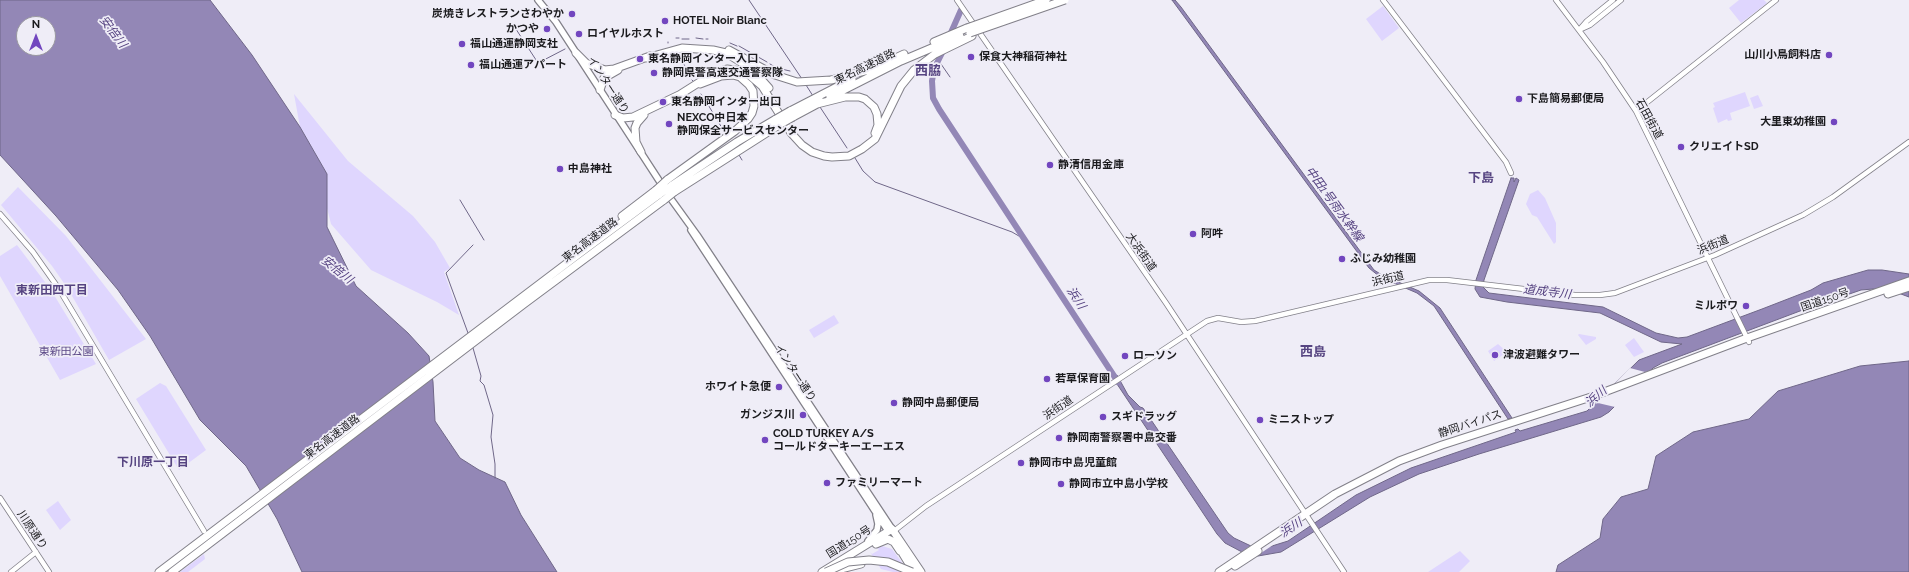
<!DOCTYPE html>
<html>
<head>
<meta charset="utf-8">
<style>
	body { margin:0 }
	#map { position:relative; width:1909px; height:572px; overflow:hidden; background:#efedf7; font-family:Raleway,sans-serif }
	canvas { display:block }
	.north { position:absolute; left:16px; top:16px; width:40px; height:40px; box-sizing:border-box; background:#efedf7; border:1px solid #9a99a0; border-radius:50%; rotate:0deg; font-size:11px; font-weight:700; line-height:16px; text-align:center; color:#1b1b1e }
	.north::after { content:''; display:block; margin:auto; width:14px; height:18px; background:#7246bf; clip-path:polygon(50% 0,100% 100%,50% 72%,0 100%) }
</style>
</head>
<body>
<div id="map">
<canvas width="1909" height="572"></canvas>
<div class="north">N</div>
</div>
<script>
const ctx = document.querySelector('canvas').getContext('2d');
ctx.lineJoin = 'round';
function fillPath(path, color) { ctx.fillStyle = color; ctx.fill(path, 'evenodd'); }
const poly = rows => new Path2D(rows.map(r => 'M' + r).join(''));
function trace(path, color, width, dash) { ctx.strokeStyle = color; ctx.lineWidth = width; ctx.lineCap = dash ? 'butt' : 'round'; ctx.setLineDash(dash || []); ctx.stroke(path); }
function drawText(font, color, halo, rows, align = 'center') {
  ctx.font = font + ' Raleway,"Noto Sans JP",sans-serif'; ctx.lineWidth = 3.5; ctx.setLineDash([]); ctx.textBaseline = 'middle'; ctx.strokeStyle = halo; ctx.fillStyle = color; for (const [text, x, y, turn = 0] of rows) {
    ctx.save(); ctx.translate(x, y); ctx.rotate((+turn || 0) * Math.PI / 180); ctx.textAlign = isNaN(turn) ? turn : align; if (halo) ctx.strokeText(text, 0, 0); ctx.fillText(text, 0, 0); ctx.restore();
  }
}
fillPath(poly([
	[1739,0,1764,0,1767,3,1741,23,1729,8],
	[1383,6,1399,28,1382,41,1366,19],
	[1745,92,1750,106,1730,113,1732,120,1728,121,1727,119,1718,123,1713,108,1715,107,1713,103],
	[294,94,348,161,413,216,435,242,450,268,444,272,459,315,437,302,371,270,331,224,327,208,327,174,300,127],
	[1758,95,1763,106,1754,109,1750,98],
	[18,187,66,236,146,339,109,360,68,289,52,266,1,205],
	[1538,190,1545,198,1556,223,1556,242,1554,244,1537,217,1532,215,1526,204,1530,194],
	[17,245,51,290,96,364,60,380,0,276,0,256],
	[834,315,839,323,814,338,809,330],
	[1579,334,1596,337,1596,339,1586,345,1578,335],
	[1634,338,1644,352,1634,357,1625,345],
	[1498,344,1507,352,1494,361,1488,351],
	[160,383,166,386,206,450,179,470,136,399],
	[58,501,71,520,60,530,46,510],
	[882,546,892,549,909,572,893,572,881,569,870,552,872,554,879,550,877,548],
	[1460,551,1470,561,1459,572,1428,572],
	[204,554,205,559,188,572,180,572]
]), '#dfd6fe');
const water = poly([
	[0,0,210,0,252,55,300,127,327,174,327,227,356,286,408,333,429,356,433,382,435,421,460,458,479,470,505,482,521,515,557,572,302,572,277,519,246,466,200,420,150,336,118,290,56,216,0,155,0,0],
	[24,24,48,24,48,48,24,48,24,24],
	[1172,0,1175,0,1181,7,1374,270,1382,275,1419,291,1440,308,1512,418,1508,419,1434,306,1417,293,1380,277,1369,268,1172,0],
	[1511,178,1514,178,1514,182,1516,178,1519,180,1484,280,1483,287,1489,293,1603,307,1656,333,1678,338,1687,337,1762,309,1811,290,1823,283,1868,270,1882,270,1909,274,1909,297,1893,291,1873,289,1861,290,1800,311,1662,363,1653,368,1609,412,1601,417,1479,454,1419,474,1370,497,1281,552,1258,556,1242,552,1225,543,1217,534,1113,378,1117,375,1128,395,1140,407,1143,408,1228,533,1234,538,1251,546,1272,546,1288,541,1356,495,1411,468,1516,432,1515,430,1518,429,1520,431,1587,411,1639,360,1682,344,1661,342,1600,313,1507,302,1480,297,1475,289,1476,280,1511,178],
	[1909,361,1909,572,1556,572,1558,565,1600,538,1603,519,1621,497,1648,489,1656,456,1693,432,1749,419,1778,391,1860,366,1909,361]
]);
fillPath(water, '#9387b6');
trace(water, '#6f6788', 1);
fillPath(poly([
	[1630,368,1645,372,1652,370,1615,407,1598,403,1595,404],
	[1276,543,1255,557,1240,553,1253,544]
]), '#efedf7');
trace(poly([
	[749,0,802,79],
	[512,23,538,63,565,49],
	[676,38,679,38],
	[696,38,703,39],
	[682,39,689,39],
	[706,39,708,39],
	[668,43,668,42],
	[730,43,737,46],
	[739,46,767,62],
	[677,52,691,77],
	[770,64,777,68,790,71],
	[941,64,950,77],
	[692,80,693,81],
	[806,85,813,96],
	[701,94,705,100],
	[707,103,725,133],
	[820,107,847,148],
	[739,155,742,160],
	[855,158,863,171,875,182,1012,232,1024,239],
	[460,200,484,240],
	[468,333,446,273,473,245],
	[473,348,481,376,480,381,484,385,493,415,491,437,495,464,495,478]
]), '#6f6788', 1);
trace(poly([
	[949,37,961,10],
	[944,49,934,69,932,81,933,98,939,109,1118,382]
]), '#9387b6', 6);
const minor = poly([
	[957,0,1166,303,1344,572],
	[1383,0,1506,162,1511,173],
	[1556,0,1603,62,1636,111,1749,342],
	[1580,29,1587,21,1613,0],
	[1579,30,1590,25,1621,0],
	[1636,111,1776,0],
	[0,214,33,252,59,289,204,531],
	[0,498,49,572],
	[894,531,926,506,1207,321,1218,318,1241,322,1255,321,1429,280,1447,280,1575,295,1600,295,1615,293,1715,255,1803,215,1833,197,1909,142],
	[11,572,36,552]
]);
const major = poly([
	[538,0,556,22,660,182],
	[671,199,697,235,892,529],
	[691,230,888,531],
	[868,541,877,530,878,524,876,515]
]);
const highway = poly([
	[934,42,967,28],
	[729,50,775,75,797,82,831,80,872,69],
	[576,53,586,63,605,70,614,69,650,56],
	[646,58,682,48,713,50,726,53,752,69,769,88],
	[868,71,904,54],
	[600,90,604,78,618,70],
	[676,97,714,73,727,69,741,71,748,74,762,86,791,133,802,145,812,152,824,156,832,157,849,156,862,149,875,139,901,86,914,70,935,54,972,36],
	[830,97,901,61,960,36],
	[817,104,845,97,859,97,865,99,874,107,877,114,878,125,875,133],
	[790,111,852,79],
	[615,115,623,118,633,117,679,95],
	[793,117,821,102],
	[641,152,636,142,635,128,637,123,644,115],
	[667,180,735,131,748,119,752,113,754,106,753,91,749,85,740,77,733,75,721,76,700,84],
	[671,186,737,142,776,119],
	[674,192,779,125],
	[622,216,656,190],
	[1888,294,1909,287],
	[876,544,888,539,894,542,900,551],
	[898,546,914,572],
	[1235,566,1258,551],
	[837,570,861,564],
	[159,572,583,251,660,194],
	[172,572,524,304,664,200],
	[822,572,892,529,921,572],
	[1219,572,1335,494,1399,461,1442,445,1591,397,1747,338,1909,281]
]);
trace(minor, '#828089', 6);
trace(major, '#828089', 8);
trace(highway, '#828089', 9);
trace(minor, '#fff', 4.5);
trace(major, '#fff', 5.5);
trace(highway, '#fff', 7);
const highwayBridge = poly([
	[967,28,1046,0],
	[970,33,1065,0],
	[776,119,790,111],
	[779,125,793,117],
	[656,190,667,180],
	[660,194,671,186],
	[664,200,674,192],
	[826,572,848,562,869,560,888,562,912,572]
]);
trace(highwayBridge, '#828089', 9, []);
trace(highwayBridge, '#fff', 7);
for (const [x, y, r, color] of [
	[572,14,4,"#7246bf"],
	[665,21,4,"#7246bf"],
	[547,29,4,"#7246bf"],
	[579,34,4,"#7246bf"],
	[462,44,4,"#7246bf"],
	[1829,55,4,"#7246bf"],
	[971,57,4,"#7246bf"],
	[640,59,4,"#7246bf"],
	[471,65,4,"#7246bf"],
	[654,73,4,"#7246bf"],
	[1519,99,4,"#7246bf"],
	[663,102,4,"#7246bf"],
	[1834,122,4,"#7246bf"],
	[669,124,4,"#7246bf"],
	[1681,147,4,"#7246bf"],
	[1050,165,4,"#7246bf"],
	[560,169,4,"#7246bf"],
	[1193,234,4,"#7246bf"],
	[1342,259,4,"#7246bf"],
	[1746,306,4,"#7246bf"],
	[1495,355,4,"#7246bf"],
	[1125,356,4,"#7246bf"],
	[1047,379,4,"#7246bf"],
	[779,387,4,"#7246bf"],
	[894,403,4,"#7246bf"],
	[803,415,4,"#7246bf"],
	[1103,417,4,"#7246bf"],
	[1260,420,4,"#7246bf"],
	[1059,438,4,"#7246bf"],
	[765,440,4,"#7246bf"],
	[1021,463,4,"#7246bf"],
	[827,483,4,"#7246bf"],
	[1061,484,4,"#7246bf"]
]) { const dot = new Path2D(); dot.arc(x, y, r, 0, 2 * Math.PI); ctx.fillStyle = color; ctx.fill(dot); trace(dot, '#efedf7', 1.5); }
drawText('bold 11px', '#1b1b1e', '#efedf7', [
	["炭焼きレストランさわやか",564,14,"right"],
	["HOTEL Noir Blanc",673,21],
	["かつや",539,29,"right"],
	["ロイヤルホスト",587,34],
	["福山通運静岡支社",470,44],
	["山川小鳥飼料店",1821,55,"right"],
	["保食大神稲荷神社",979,57],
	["東名静岡インター入口",648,59],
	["福山通運アパート",479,65],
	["静岡県警高速交通警察隊",662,73],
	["下島簡易郵便局",1527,99],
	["東名静岡インター出口",671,102],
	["NEXCO中日本",677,118],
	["静岡保全サービスセンター",677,131],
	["大里東幼稚園",1826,122,"right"],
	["クリエイトSD",1689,147],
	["静清信用金庫",1058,165],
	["中島神社",568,169],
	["阿吽",1201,234],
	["ふじみ幼稚園",1350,259],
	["ミルポワ",1738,306,"right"],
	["津波避難タワー",1503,355],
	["ローソン",1133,356],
	["若草保育園",1055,379],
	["ホワイト急便",771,387,"right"],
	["静岡中島郵便局",902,403],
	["ガンジス川",795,415,"right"],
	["スギドラッグ",1111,417],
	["ミニストップ",1268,420],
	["COLD TURKEY A/S",773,434],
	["コールドターキーエーエス",773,447],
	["静岡南警察署中島交番",1067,438],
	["静岡市中島児童館",1029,463],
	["ファミリーマート",835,483],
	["静岡市立中島小学校",1069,484]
], 'left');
drawText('11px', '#1b1b1e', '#efedf7', [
	["東名高速道路",865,67,-26],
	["インター通り",608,85,57],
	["石田街道",1649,119,61],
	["東名高速道路",590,240,-37],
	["浜街道",1713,245,-22],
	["大浜街道",1141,252,55],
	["浜街道",1388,279,-13],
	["国道150号",1825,300,-19],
	["インター通り",795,373,57],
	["浜街道",1058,408,-34],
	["静岡バイパス",1470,424,-18],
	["東名高速道路",332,437,-37],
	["川原通り",32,530,56],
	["国道150号",849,542,-32]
]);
drawText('11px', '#5b4886', '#efedf7', [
	["東新田公園",66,352]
]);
drawText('italic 12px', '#554280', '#efedf7', [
	["安倍川",113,32,53],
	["中田1号雨水幹線",1334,204,54],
	["安倍川",337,270,39],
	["道成寺川",1547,292,7],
	["浜川",1076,298,57],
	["浜川",1596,397,-40],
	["浜川",1291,528,-33]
]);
drawText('bold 12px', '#564481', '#efedf7', [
	["東新田四丁目",52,290],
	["下川原一丁目",153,462]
]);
drawText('bold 13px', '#564481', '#efedf7', [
	["西脇",928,71],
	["下島",1481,178],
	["西島",1313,352]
]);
</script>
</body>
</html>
